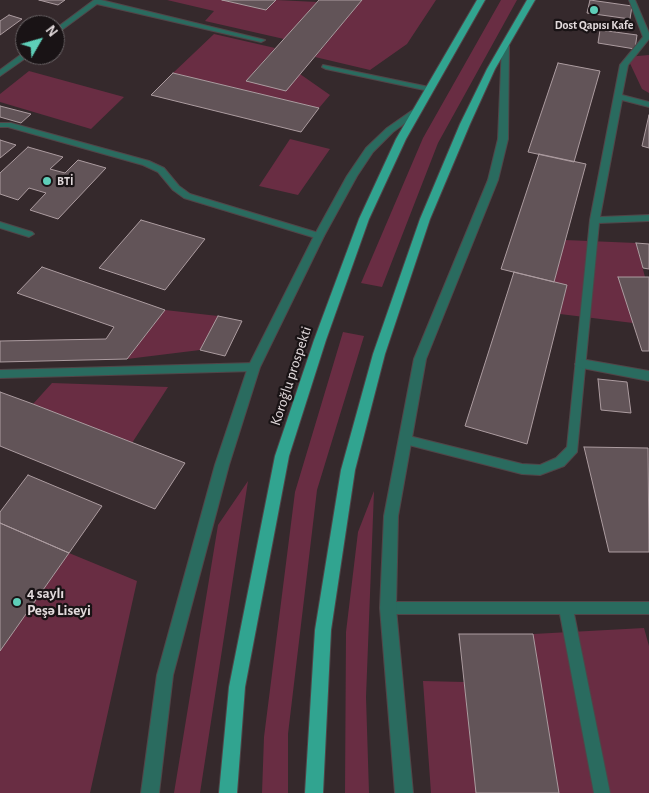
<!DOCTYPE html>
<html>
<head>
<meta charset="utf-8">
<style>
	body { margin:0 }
	#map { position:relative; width:649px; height:793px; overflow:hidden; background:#35292c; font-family:"Alegreya Sans",sans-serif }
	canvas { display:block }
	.north { position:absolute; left:15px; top:15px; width:50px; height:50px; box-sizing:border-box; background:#191315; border:1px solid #696365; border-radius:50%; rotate:52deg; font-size:14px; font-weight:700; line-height:20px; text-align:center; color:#e2dadc }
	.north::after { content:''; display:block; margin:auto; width:18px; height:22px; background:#5eceb8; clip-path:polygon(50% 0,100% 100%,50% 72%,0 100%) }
</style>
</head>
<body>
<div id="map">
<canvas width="649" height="793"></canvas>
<div class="north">N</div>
</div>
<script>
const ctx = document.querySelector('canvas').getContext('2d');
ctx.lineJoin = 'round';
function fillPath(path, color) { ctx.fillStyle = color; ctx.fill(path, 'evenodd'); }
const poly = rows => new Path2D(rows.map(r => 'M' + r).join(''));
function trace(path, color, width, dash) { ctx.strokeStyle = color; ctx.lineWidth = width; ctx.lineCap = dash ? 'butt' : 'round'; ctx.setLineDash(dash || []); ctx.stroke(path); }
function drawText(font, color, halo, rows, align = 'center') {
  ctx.font = font + ' "Alegreya Sans",sans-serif'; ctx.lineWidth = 4.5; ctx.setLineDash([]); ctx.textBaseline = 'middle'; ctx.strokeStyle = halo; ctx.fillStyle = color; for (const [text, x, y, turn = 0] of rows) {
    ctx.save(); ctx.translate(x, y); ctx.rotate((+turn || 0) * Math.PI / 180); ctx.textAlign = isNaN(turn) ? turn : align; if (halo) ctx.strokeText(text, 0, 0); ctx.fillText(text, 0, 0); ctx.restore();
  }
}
fillPath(poly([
	[167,0,222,0,266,10,276,0,317,2,284,39,205,21,214,11],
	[362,0,436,0,407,44,370,70,315,57],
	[501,0,517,0,438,143,382,287,361,283,423,138],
	[214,34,275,48,246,81,300,74,330,95,319,108,173,73],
	[649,55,649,93,642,89,627,57],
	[29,71,124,97,91,129,0,102,0,94],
	[290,139,330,149,298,195,259,186],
	[565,240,636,243,645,277,633,323,560,314,567,285,554,282],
	[165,310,218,316,200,350,127,359],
	[343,332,364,336,317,490,288,734,288,793,262,793,264,737,295,492],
	[52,383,168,387,132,443,33,404],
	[248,481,200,793,174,793,218,525],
	[374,491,366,697,369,793,345,793,346,632,358,532],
	[69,553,137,581,90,793,0,793,0,651],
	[644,628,649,646,649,793,559,793,533,634],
	[423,681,464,682,476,793,431,793]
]), '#692d43');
const building = poly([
	[39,0,65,0,58,5,39,0],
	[222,0,276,0,266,10,222,0],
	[319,0,362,0,286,91,246,81,319,0],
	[590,0,632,6,630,19,587,13,590,0],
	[9,15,22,19,0,35,0,21,9,15],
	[600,30,637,35,635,49,598,43,600,30],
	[558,63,600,71,574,162,528,152,558,63],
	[173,73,319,108,301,132,151,95,173,73],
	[0,106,31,114,21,123,0,117,0,106],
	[649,115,649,148,642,146,649,115],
	[0,140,16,145,0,158,0,140],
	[28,147,63,157,50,169,65,173,78,160,106,168,58,219,30,210,46,193,29,188,18,200,0,194,0,173,28,147],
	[539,154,586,164,554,282,501,269,539,154],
	[141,220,205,239,165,290,99,268,141,220],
	[636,243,649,244,649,269,643,268,636,243],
	[42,267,165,310,127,359,0,362,0,341,106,339,114,327,17,293,42,267],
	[514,272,567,285,527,444,465,426,514,272],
	[618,277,649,277,649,351,642,351,618,277],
	[218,316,242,321,225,356,200,350,218,316],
	[598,379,627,382,631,413,601,410,598,379],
	[0,392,33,404,185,463,155,509,0,446,0,392],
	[584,447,648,448,649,552,609,552,584,447],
	[28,475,102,506,69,553,0,523,0,512,28,475],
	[0,523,69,553,0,651,0,523],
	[459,634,533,634,559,793,476,793,459,634]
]);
fillPath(building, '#625458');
trace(building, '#ac9ca0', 1);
const lane = poly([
	[94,0,101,0,265,40,261,42,97,4,55,35,55,29,94,0],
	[629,0,635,0,649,33,649,39,628,65,622,95,649,102,649,107,622,100,600,217,649,215,649,221,599,223,577,452,564,466,540,475,522,474,401,443,399,440,401,437,405,435,522,464,540,465,556,458,567,447,590,220,620,65,643,37,629,0],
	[23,53,30,55,0,76,0,70,23,53],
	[323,65,429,87,433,89,429,91,326,69,322,67,323,65],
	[0,123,11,123,149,161,164,168,179,186,190,194,322,234,324,236,319,239,184,198,173,190,158,172,143,165,8,127,0,127,0,123],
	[0,222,32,232,34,234,29,237,0,228,0,222],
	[254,363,259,367,254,371,0,378,0,370,254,363],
	[388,602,649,602,649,614,574,614,610,793,594,793,560,614,388,614,383,613,381,608,383,603,388,602]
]);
const street = poly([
	[502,44,509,46,508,139,498,180,426,359,398,516,396,608,413,793,395,793,380,608,384,516,414,359,488,180,498,139,502,44],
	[417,107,422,110,420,112,393,132,373,152,357,176,324,236,260,367,229,465,173,675,159,793,141,793,157,675,215,465,248,367,314,236,347,176,366,148,387,128,417,107],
	[581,359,649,371,649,381,577,367,575,364,581,359]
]);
const primary = poly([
	[477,0,485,0,406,139,369,219,326,340,289,456,245,687,237,793,219,793,229,687,275,456,314,340,359,219,396,139,477,0],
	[527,0,535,0,495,69,470,124,430,219,385,354,355,470,331,630,323,793,305,793,315,630,341,470,373,354,420,219,460,124,487,69,527,0]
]);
trace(lane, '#514548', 2);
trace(street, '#514548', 2);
trace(primary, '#514548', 2);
fillPath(lane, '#2a6b5f');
fillPath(street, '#2a6b5f');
fillPath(primary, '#31a490');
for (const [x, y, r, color] of [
	[594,10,5,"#5eceb8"],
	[47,181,5,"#5eceb8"],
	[17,602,5,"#5eceb8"]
]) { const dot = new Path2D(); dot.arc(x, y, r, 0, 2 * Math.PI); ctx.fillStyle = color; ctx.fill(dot); trace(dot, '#191315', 2); }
drawText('bold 12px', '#e2dadc', '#191315', [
	["Dost Qapısı Kafe",594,25],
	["BTİ",57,181,"left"]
]);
drawText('15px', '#e2dadc', '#191315', [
	["Koroğlu prospekti",291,376,-72]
]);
drawText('bold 15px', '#e2dadc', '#191315', [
	["4 saylı",27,593],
	["Peşə Liseyi",27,610]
], 'left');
</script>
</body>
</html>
